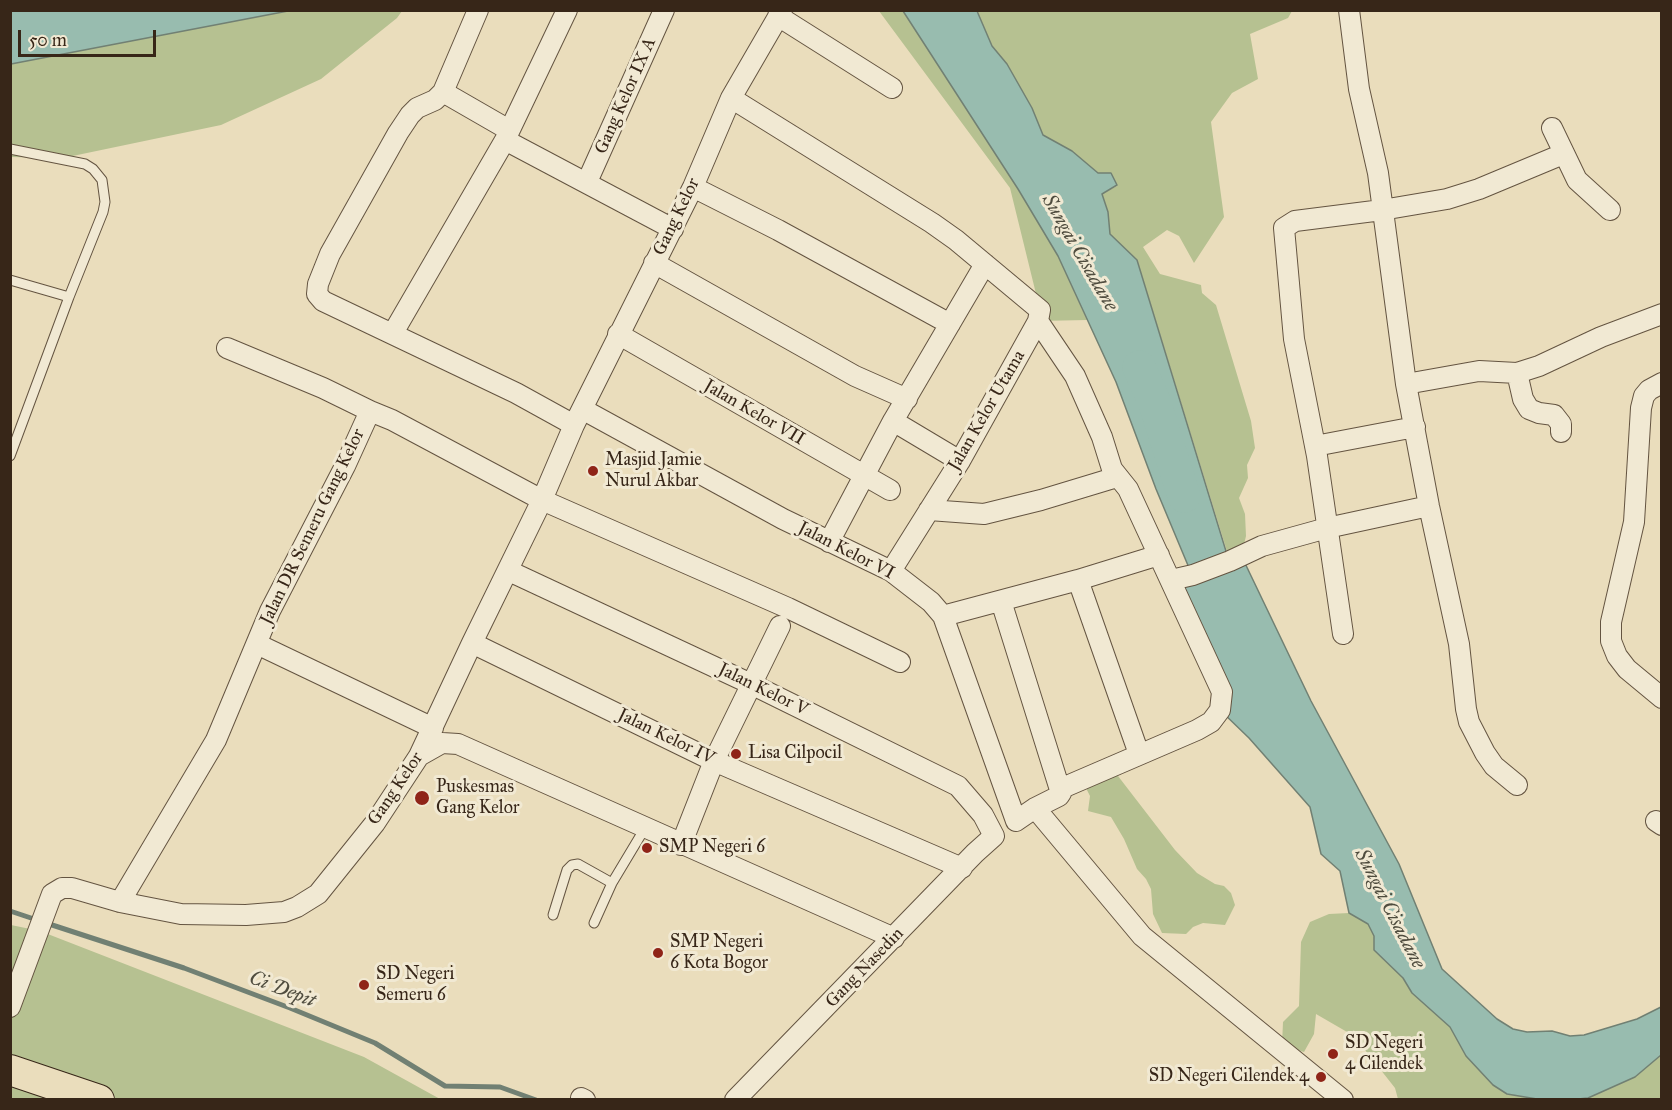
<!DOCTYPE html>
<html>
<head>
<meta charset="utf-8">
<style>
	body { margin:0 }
	#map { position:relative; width:1672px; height:1110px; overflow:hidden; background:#eaddbc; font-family:"IM FELL Great Primer",serif }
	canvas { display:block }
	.frame { position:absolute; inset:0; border:12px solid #372618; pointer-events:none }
	.scale { position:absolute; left:18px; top:30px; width:138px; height:27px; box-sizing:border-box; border:3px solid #372618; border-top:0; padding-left:8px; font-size:18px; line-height:21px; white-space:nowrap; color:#372618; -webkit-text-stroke:4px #f1e9d3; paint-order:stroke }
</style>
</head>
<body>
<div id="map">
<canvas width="1672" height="1110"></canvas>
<div class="frame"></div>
<div class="scale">50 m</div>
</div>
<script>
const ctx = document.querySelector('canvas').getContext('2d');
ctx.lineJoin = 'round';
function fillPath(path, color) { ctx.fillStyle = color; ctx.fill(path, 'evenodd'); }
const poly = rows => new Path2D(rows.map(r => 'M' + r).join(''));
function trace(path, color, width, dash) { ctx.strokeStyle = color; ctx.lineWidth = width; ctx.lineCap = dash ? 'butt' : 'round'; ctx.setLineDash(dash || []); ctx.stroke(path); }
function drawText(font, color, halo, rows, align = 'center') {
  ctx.font = font + ' "IM FELL Great Primer",serif'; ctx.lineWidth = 6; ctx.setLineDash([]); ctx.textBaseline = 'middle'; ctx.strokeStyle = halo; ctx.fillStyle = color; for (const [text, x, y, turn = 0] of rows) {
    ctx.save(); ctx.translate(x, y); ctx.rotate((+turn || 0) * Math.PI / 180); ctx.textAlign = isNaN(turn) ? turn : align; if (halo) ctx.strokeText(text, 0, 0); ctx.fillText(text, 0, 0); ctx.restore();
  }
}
fillPath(poly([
	[288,11,402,11,397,18,321,79,221,125,63,158,11,157,10,64],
	[879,11,903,11,1018,189,1058,256,1087,320,1038,321,1040,310,1010,188],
	[977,11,1292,11,1288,18,1250,34,1258,79,1232,93,1211,122,1224,217,1194,263,1179,236,1167,230,1143,247,1160,274,1201,285,1202,293,1216,305,1251,421,1255,448,1247,465,1248,478,1239,498,1245,514,1246,536,1241,557,1230,561,1137,260,1110,234,1108,212,1102,194,1117,186,1098,173,1072,151,1043,135,1032,108,1007,64,992,46],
	[1129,758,1118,776,1175,850,1197,873,1215,884,1224,886,1231,893,1235,905,1225,925,1203,923,1193,927,1186,934,1162,933,1153,914,1151,889,1146,879,1137,869,1124,839,1111,817,1088,811,1090,796,1085,786],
	[1349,913,1368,924,1374,936,1374,950,1403,978,1412,993,1450,1027,1466,1056,1507,1094,1537,1099,1398,1099,1395,1088,1354,1036,1316,1014,1314,1034,1304,1052,1282,1045,1283,1022,1299,1006,1301,942,1310,922,1329,914],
	[11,925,40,931,364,1057,440,1099,11,1100],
	[1661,1055,1661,1099,1578,1100,1588,1098,1635,1077]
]), '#b6c191');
const water = poly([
	[10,11,11,10,288,11,11,64,10,11],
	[903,11,977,11,992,46,1007,64,1032,108,1043,135,1072,151,1098,173,1111,173,1117,185,1102,194,1108,212,1110,234,1137,260,1229,561,1242,557,1311,701,1399,864,1442,969,1497,1019,1513,1029,1527,1032,1552,1031,1570,1036,1584,1035,1637,1019,1661,1007,1661,1055,1635,1077,1588,1098,1578,1099,1537,1099,1507,1094,1493,1085,1466,1056,1450,1027,1412,993,1403,978,1374,950,1374,936,1368,924,1349,913,1340,871,1321,854,1310,807,1249,738,1220,710,1171,580,1192,575,1156,489,1116,382,1058,256,1018,189,903,11]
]);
fillPath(water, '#98bcaf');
trace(water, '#718073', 1.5);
trace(poly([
	[10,911,37,920],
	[46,923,184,968,290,1008,375,1043,445,1086,500,1087,536,1100]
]), '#718073', 5);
trace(poly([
	[1139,367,1154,401,1184,496]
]), '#98bcaf', 33);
const lane = poly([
	[10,149,85,164,93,169,102,180,105,202,103,212,69,297,10,456],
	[10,280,69,297],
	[553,915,567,870,572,865,578,864,612,883],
	[594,923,612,883,645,828]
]);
const street = poly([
	[478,10,443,92,435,100,417,108,410,115,398,133,330,254,318,284,317,294,323,301,516,393,574,425,693,187,731,98,782,10],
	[1349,10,1359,89,1378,173,1406,384,1429,506,1459,644,1466,709,1469,722,1485,753,1494,766,1517,785],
	[778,16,892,88],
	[443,92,509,130],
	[731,98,932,223,956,240,1040,310,1038,321,960,461,891,571],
	[1552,128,1577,180,1610,210],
	[505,140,673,229],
	[587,182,664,10],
	[693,187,778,230,950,324],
	[654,263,855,376,907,399],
	[1038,321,1075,376,1102,437,1112,469,1128,489,1222,692,1220,710,1211,722,1197,730,1060,789],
	[393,333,505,140,567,10],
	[618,334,890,490],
	[227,348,323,388,370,411],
	[1517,373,1523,399,1529,409,1539,413,1554,415,1561,424,1561,432],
	[1662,383,1649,390,1644,396,1641,408,1634,522,1611,622,1611,641,1617,656,1627,669,1662,698],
	[1406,384,1479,371,1517,373,1539,366,1601,337,1662,314],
	[582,409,783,519,891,571,931,602,943,616,1016,821,1035,808,1059,796,1061,793,1001,601],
	[893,421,960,461],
	[1315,446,1415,427],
	[929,510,984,514,1041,500,1117,477],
	[829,542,893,421,985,264],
	[509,571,751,684,958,786,983,815,994,836,975,853,735,1100],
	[1078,580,1139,754],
	[1171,580,1193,575,1230,561,1262,546,1327,528,1429,506],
	[943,616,1078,580,1159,555],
	[1343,634,1317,456,1294,339,1284,228,1295,221,1382,210,1447,199,1479,189,1563,154],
	[472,643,714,761,962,868],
	[257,644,433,728],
	[419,756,442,743,458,744,894,938],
	[1035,808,1142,936,1343,1100],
	[1656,821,1662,825],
	[681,845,714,761,780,626],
	[120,902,216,740,270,611,345,466,370,411,392,420,542,500,788,608,900,662],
	[10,1007,52,894,62,888,72,888,120,902,181,914,246,915,284,912,297,907,318,894,375,823,419,756,472,643,542,500,574,425],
	[581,1098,585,1100]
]);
const primary = poly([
	[10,1070,99,1100]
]);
trace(lane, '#645441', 11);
trace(street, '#645441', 22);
trace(primary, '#372618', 32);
trace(lane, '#f1e9d3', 9);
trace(street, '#f1e9d3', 20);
trace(primary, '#eaddbc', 30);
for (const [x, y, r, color] of [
	[593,471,6,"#8f2418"],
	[736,754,6,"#8f2418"],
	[422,798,8,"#8f2418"],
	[647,848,6,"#8f2418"],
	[658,953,6,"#8f2418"],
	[364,985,6,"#8f2418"],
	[1333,1054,6,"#8f2418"],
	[1321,1077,6,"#8f2418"]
]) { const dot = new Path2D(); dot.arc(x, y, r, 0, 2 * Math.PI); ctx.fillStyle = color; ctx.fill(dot); trace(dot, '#f1e9d3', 2); }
drawText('18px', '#372618', '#f1e9d3', [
	["Gang Kelor IX A",626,96,-66],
	["Gang Kelor",677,217,-64],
	["Jalan Kelor Utama",987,411,-60],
	["Jalan Kelor VII",754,413,30],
	["Jalan DR Semeru Gang Kelor",313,527,-64],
	["Jalan Kelor VI",846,551,27],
	["Jalan Kelor V",763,690,26],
	["Jalan Kelor IV",666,737,26],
	["Gang Kelor",396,789,-56],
	["Gang Nasedin",865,968,-46]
]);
drawText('18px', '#372618', '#f1e9d3', [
	["Masjid Jamie",605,461],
	["Nurul Akbar",605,482],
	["Lisa Cilpocil",748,754],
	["Puskesmas",436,788],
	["Gang Kelor",436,809],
	["SMP Negeri 6",659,848],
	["SMP Negeri",670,943],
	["6 Kota Bogor",670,964],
	["SD Negeri",376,975],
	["Semeru 6",376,996],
	["SD Negeri",1345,1044],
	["4 Cilendek",1345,1065],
	["SD Negeri Cilendek 4",1309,1077,"right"]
], 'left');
drawText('italic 20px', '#4f4c3e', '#f1e9d3', [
	["Sungai Cisadane",1079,253,60],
	["Sungai Cisadane",1389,909,63],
	["Ci Depit",282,990,21]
]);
</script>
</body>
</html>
